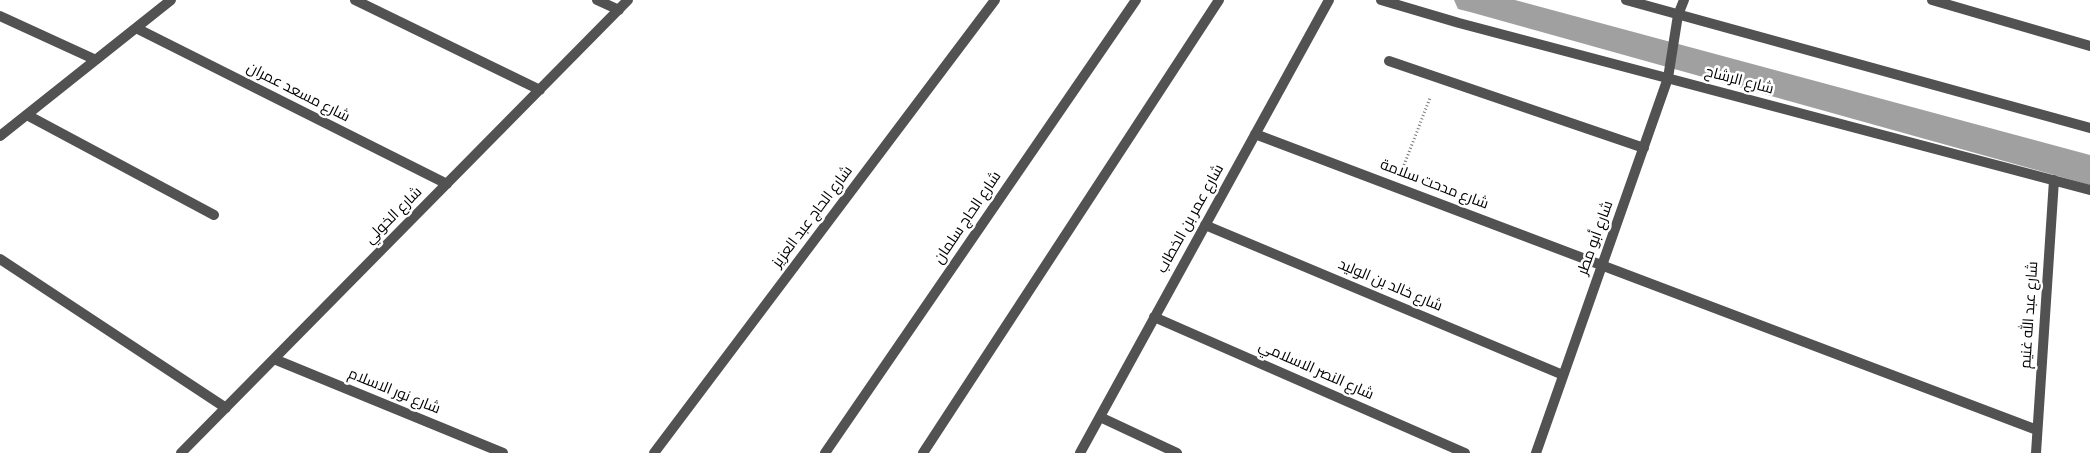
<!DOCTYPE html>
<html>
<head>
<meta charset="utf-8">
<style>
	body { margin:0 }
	canvas { display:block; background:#fff }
</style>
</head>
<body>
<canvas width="2090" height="453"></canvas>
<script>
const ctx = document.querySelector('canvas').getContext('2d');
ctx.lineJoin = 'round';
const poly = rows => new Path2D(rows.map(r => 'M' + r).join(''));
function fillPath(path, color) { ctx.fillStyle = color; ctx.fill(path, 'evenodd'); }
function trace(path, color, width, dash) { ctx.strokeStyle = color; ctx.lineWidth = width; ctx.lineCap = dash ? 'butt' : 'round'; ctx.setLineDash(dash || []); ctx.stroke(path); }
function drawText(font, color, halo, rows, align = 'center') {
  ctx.font = font + ' "Titillium Web",Cairo,sans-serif'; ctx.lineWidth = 5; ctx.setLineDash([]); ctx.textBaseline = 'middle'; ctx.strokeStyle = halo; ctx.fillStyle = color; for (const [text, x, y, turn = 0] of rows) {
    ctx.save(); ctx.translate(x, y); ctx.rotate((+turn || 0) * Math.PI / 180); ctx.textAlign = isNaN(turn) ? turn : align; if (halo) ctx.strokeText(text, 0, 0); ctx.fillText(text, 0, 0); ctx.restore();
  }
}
fillPath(poly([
	[1454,0,1515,0,2090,155,2090,185,1470,12,1458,9,1454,0]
]), '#a0a0a0');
trace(poly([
	[1404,165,1430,98]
]), '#747474', 3, [1, 2.5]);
trace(poly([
	[355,0,540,90],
	[597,0,619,10],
	[1381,0,1459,23,2090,190],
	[1626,0,2090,128],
	[1932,0,2090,46],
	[0,16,96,60],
	[136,28,447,184],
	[1389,61,1644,148],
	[27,115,214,215],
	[1255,134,2037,430],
	[0,136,171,0],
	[1205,225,1563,375],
	[0,259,226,408],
	[1154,317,1465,453],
	[274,359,503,453],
	[1100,417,1177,453],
	[181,453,628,0],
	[654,453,995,0],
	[825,453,1136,0],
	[923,453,1219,0],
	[1080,453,1329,0],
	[1536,453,1668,78,1678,15,1684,0],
	[2036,453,2054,180]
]), '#525252', 10);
drawText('15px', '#000', '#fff', [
	["شارع الرشاح",1739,81,15],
	["شارع مسعد عمران",298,93,27],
	["شارع مدحت سلامة",1434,185,21],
	["شارع الخولي",394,216,-45],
	["شارع الحاج عبد العزيز",813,217,-53],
	["شارع الحاج سلمان",968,218,-56],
	["شارع عمر بن الخطاب",1191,219,-61],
	["شارع أبو مطر",1596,238,-70],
	["شارع خالد بن الوليد",1390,286,23],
	["شارع عبد الله غنيم",2030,315,-86],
	["شارع النصر الاسلامي",1316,371,24],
	["شارع نور الاسلام",394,392,22]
]);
</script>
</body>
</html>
